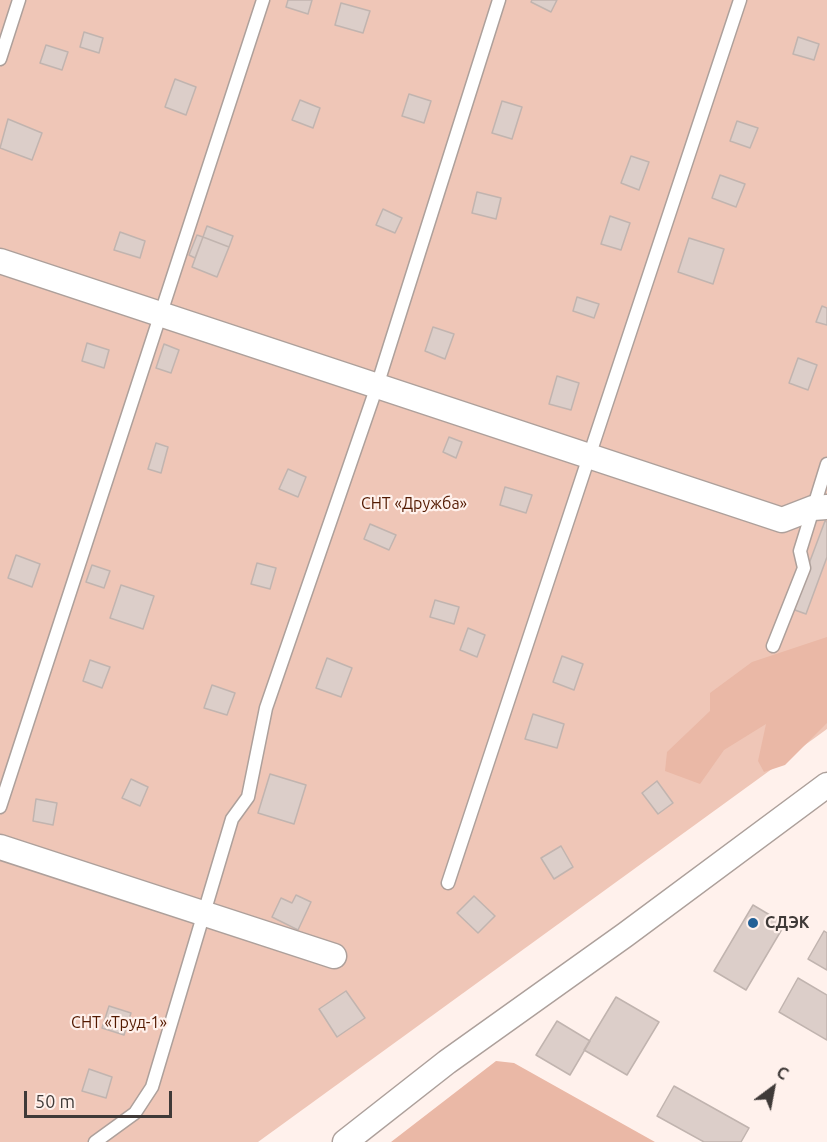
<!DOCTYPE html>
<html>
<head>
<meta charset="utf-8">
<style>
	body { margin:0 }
	#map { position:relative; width:827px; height:1142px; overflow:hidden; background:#fff1ec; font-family:Ubuntu,sans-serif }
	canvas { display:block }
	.north { position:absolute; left:743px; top:1058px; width:60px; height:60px; -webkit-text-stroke:4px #fff1ec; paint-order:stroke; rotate:32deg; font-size:16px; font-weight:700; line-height:24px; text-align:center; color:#3f3a38 }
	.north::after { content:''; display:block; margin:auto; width:21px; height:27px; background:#3f3a38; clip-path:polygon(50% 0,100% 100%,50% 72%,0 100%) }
	.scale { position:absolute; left:24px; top:1091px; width:148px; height:27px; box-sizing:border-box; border:3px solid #3f3a38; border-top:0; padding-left:8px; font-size:18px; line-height:21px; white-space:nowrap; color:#3f3a38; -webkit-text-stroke:4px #fff1ec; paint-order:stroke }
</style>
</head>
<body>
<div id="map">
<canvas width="827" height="1142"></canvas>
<div class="north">С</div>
<div class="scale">50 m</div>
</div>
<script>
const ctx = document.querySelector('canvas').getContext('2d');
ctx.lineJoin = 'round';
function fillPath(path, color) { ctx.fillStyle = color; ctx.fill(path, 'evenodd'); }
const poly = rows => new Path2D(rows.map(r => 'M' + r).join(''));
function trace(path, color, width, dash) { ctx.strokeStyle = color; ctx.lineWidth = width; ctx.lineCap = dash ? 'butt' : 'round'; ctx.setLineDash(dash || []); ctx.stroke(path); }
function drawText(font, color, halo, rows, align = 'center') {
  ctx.font = font + ' Ubuntu,sans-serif'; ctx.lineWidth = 4.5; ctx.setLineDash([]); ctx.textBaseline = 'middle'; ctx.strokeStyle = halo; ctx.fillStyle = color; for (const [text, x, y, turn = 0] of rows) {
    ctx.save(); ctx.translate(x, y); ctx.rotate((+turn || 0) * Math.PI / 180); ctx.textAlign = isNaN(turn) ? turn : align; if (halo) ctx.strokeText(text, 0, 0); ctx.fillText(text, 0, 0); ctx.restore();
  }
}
fillPath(poly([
	[0,0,827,0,827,729,258,1142,0,1142]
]), '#efc6b7');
fillPath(poly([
	[827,637,827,723,785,765,764,772,758,761,766,724,724,750,700,784,665,771,667,752,710,711,710,693,752,662],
	[496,1061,514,1063,655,1142,391,1142]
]), '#eab8a6');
const building = poly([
	[288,0,312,0,308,14,286,7,288,0],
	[532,0,557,0,551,12,531,2,532,0],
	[341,3,370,11,363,33,335,25,341,3],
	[84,32,103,38,99,53,80,47,84,32],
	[798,37,819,44,814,60,793,54,798,37],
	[46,45,68,52,62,70,40,63,46,45],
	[175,79,196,87,186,115,165,107,175,79],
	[409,94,431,101,424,123,402,116,409,94],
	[300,100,320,108,313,128,292,120,300,100],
	[502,101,522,107,512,139,492,133,502,101],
	[8,119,42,133,32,160,0,148,8,119],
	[737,121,758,128,750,148,730,141,737,121],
	[631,156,649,162,639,190,621,183,631,156],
	[720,175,745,184,736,207,712,198,720,175],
	[477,192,501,198,496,219,472,213,477,192],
	[383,209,402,218,395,233,376,225,383,209],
	[610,216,630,223,621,250,601,244,610,216],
	[207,226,233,236,229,247,203,237,207,226],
	[120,232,145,241,140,258,114,250,120,232],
	[197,235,203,237,195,258,189,255,197,235],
	[203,237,229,247,217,277,192,267,203,237],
	[689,238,724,249,713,284,678,272,689,238],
	[577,297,599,304,594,318,573,311,577,297],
	[822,306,827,308,827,325,816,322,822,306],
	[433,327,454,334,445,359,425,351,433,327],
	[87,343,109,350,104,368,82,361,87,343],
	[164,344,179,350,171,373,156,368,164,344],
	[798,358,817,365,808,390,789,383,798,358],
	[557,376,579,383,571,410,549,404,557,376],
	[449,437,462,442,456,458,443,452,449,437],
	[156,443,168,447,161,473,148,469,156,443],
	[288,469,306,477,298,497,279,489,288,469],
	[505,487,532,495,526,513,500,505,505,487],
	[825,521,827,522,827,557,806,614,792,609,825,521],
	[370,524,396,535,389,550,364,539,370,524],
	[16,555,40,564,32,587,8,578,16,555],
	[257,563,276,568,270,589,251,584,257,563],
	[92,565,110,571,104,588,86,582,92,565],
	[121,585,154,596,143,629,110,618,121,585],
	[435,600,459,607,454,624,430,617,435,600],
	[468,628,485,635,477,657,460,650,468,628],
	[562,656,583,664,574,690,553,682,562,656],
	[327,658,352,668,341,697,316,688,327,658],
	[90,660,110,667,102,688,83,681,90,660],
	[212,685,235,693,227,715,204,708,212,685],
	[533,714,564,724,557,748,525,739,533,714],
	[270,774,306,785,294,824,258,813,270,774],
	[131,779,148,787,140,806,122,798,131,779],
	[657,781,673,803,658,814,642,793,657,781],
	[36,799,57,803,53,825,33,821,36,799],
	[561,846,573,867,554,879,541,858,561,846],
	[296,895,311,902,298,930,272,917,281,898,292,903,296,895],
	[474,896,495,916,478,933,457,913,474,896],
	[753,905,785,924,746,990,714,971,753,905],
	[824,931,827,933,827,970,808,959,824,931],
	[798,978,827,995,827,1040,779,1012,798,978],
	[346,991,365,1018,337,1037,319,1009,346,991],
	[616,997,659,1022,627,1075,584,1050,616,997],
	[109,1006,131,1013,124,1035,102,1028,109,1006],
	[557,1021,590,1041,570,1075,536,1055,557,1021],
	[89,1069,112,1077,106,1098,82,1091,89,1069],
	[674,1086,749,1128,741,1142,704,1142,657,1116,674,1086]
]);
fillPath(building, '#dccec9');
trace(building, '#c1b4af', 1.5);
const lane = poly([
	[0,59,19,0],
	[773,646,804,568,800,551,827,464],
	[0,807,263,0],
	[448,883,740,0],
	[95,1142,135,1113,152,1087,232,819,248,797,266,708,377,386,499,0]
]);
const street = poly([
	[0,261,782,520,813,508,827,507],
	[0,847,334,956],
	[345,1142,447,1062,625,935,827,785]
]);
trace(lane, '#ada09b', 15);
trace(street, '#ada09b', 27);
trace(lane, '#fff', 12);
trace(street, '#fff', 24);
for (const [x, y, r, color] of [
	[753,923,6,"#226096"]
]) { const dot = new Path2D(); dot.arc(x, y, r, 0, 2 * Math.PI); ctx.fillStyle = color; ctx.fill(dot); trace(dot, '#fff1ec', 2); }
drawText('16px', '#531900', '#fff1ec', [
	["СНТ «Дружба»",414,504],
	["СНТ «Труд-1»",119,1023]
]);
drawText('bold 16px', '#3f3a38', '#fff1ec', [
	["СДЭК",765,923]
], 'left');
</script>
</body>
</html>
